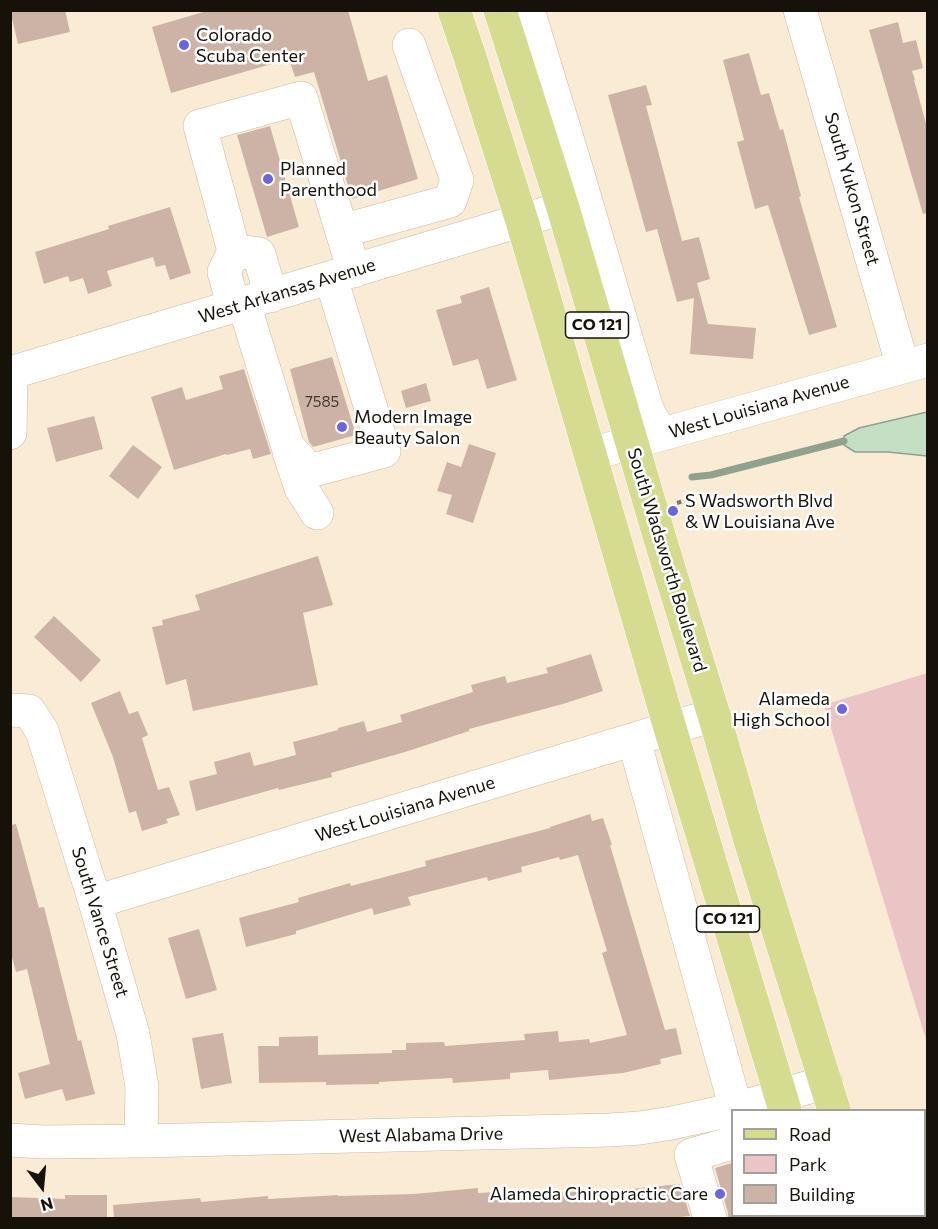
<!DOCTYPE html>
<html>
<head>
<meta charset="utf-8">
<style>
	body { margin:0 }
	#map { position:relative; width:938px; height:1229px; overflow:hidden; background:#faecd4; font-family:Commissioner,sans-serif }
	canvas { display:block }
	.frame { position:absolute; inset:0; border:12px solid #161109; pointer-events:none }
	.legend { position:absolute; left:731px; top:1109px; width:195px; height:108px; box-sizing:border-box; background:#fff; border:2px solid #a2a09d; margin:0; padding:8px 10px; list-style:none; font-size:18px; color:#161109 }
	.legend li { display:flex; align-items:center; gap:12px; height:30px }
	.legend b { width:30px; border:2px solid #a2a09d }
	.north { position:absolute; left:12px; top:1157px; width:60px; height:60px; -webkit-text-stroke:4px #fff; paint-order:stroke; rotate:164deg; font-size:16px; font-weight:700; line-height:24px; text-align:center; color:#161109 }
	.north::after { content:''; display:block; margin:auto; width:21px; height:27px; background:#161109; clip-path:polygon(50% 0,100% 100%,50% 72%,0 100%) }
</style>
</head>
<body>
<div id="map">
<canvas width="938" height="1229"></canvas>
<div class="frame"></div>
<ul class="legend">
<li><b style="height:8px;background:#d6dc8f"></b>Road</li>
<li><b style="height:16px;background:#ebc5c5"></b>Park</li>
<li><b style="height:16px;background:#cdb3a6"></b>Building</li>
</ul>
<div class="north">N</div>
</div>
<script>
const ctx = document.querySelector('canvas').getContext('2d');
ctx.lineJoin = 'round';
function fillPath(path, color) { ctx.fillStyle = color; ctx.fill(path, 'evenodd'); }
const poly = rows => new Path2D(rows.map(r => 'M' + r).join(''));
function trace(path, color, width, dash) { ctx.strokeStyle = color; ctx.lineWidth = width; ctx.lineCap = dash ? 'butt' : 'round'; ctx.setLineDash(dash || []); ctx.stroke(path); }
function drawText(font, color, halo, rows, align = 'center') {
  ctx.font = font + ' Commissioner,sans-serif'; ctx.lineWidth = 5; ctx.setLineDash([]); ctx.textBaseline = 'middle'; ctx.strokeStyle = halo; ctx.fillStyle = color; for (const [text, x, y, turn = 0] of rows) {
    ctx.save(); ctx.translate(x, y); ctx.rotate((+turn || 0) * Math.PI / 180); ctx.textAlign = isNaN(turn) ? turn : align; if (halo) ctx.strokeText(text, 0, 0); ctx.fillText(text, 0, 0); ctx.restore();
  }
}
fillPath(poly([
	[927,673,928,673,927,1043,824,705]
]), '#ebc5c5');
const water = poly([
	[927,412,927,456,888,452,855,452,844,445,844,436,859,428,927,412]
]);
fillPath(water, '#c5dfc5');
trace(water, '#90a18d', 1.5);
trace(poly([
	[692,477,711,475,844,441]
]), '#90a18d', 7);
fillPath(poly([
	[10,10,65,10,70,32,18,44],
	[210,10,348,10,368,81,387,75,418,179,352,199,314,72,295,77,289,59,171,93,152,27],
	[898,22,903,43,916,40,923,68,912,71,915,80,914,80,927,127,927,213,923,214,869,30],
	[749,53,761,95,769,93,780,130,783,129,801,196,799,197,837,327,809,335,768,205,755,209,737,142,744,140,723,60],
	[646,85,652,105,646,106,682,241,699,237,710,279,697,283,708,324,756,328,753,359,690,354,694,298,677,302,657,229,646,232,608,95],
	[270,126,299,227,267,237,237,135],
	[170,207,191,273,170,280,165,265,156,267,153,257,107,271,112,286,88,294,83,278,70,282,68,276,44,284,35,252,109,229,108,226],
	[489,287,517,380,487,389,478,359,453,366,436,310,462,303,460,296],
	[332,357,356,435,313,447,309,442,290,369],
	[244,369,271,454,253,459,250,449,227,455,226,454,174,470,151,397,182,387,186,400,223,389,219,376],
	[426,383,431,401,406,408,401,391],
	[94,416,103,449,56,462,47,428],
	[469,444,496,453,473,523,446,514,452,495,437,491,447,462,461,467],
	[133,445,162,467,138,499,109,476],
	[318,556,333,605,303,613,318,685,193,711,186,679,166,685,152,627,163,625,162,620,200,610,195,595],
	[54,616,101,660,81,682,34,637],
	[591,654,603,691,563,704,469,729,469,731,405,752,331,773,332,777,279,790,278,788,196,811,189,781,217,774,214,762,250,752,254,766,296,755,293,742,338,730,338,728,364,721,367,732,402,722,400,715,473,692,471,685,505,676,507,683,548,673,546,668],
	[120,691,129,714,138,711,148,735,142,738,158,790,169,787,180,815,166,819,168,823,142,831,136,811,129,813,113,757,91,703],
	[590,814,592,821,603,818,612,845,610,845,665,1030,676,1028,682,1054,660,1059,661,1064,623,1073,549,1080,548,1070,510,1073,510,1079,453,1083,452,1078,379,1082,379,1084,326,1085,326,1082,259,1083,258,1046,279,1046,279,1037,318,1036,318,1055,392,1053,392,1050,406,1050,406,1043,444,1042,445,1046,525,1040,524,1034,558,1031,559,1042,589,1039,590,1043,627,1035,602,953,607,951,578,855,560,860,559,857,521,867,522,872,488,881,487,877,408,897,411,905,374,915,372,908,296,931,296,934,246,947,239,918,299,902,298,898,350,883,351,886,426,866,425,861,550,828,550,827],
	[16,824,39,908,44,907,78,1041,81,1040,95,1094,66,1101,62,1089,25,1099,18,1073,50,1064,27,969,16,972,10,950,10,825],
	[199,929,217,990,186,999,168,938],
	[223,1033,232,1083,201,1089,192,1038],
	[732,1163,732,1218,728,1218,728,1213,715,1168],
	[680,1184,690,1216,669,1218,114,1218,113,1205,200,1198,201,1202,268,1196,268,1199,338,1195,338,1196,414,1194,478,1188,478,1193,535,1190,536,1194,612,1189,612,1191],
	[65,1195,107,1195,107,1218,10,1218,10,1197,65,1199]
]), '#cdb3a6');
const minor = poly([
	[528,10,577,171,646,406,651,417,662,434],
	[800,10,903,367],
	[342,231,450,201,457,180,409,45],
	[234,251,224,272,234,307],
	[271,296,259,254,234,251,200,126,301,98,354,271],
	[244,304,288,447,310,471,384,451,331,278],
	[10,373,563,208],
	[10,433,11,373],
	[289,452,301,488,317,513],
	[591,454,928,360],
	[10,710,29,711,42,731,95,902,133,1034,142,1087,141,1141],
	[634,740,736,1109],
	[95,902,714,715],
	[10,1140,43,1142,141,1141,610,1130,640,1128,672,1123,736,1109,826,1082],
	[765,1216,765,1218],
	[710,1218,691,1155,732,1143]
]);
const major = poly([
	[454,10,470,57,522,221,670,728,785,1110],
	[500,10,563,208,661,542,714,715,749,837,834,1110],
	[816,1216,817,1218],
	[867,1216,868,1218]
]);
trace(minor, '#c8baa3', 34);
trace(major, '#fff', 34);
trace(poly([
	[677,503,690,499]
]), '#7f7667', 4, [4.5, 4.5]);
trace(minor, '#fff', 33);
trace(major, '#d6dc8f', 33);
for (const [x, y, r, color] of [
	[184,45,6,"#6c65df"],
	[268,179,6,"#6c65df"],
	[342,427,6,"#6c65df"],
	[673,511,6,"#6c65df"],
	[842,709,6,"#6c65df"],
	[720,1194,6,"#6c65df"]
]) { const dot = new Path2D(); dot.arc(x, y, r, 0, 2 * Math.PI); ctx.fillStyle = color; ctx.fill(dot); trace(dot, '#fff', 2); }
drawText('15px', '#443a30', null, [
	["7585",322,402]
]);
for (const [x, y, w] of [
	[597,325,63],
	[728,919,63]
]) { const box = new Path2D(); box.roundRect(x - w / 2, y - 13, w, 26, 4.5); ctx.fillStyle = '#fff'; ctx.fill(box); trace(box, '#161109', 1.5); }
drawText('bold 16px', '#161109', null, [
	["CO 121",597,325],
	["CO 121",728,919]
]);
drawText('18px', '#161109', '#fff', [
	["Colorado",196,35],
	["Scuba Center",196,56],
	["Planned",280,169],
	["Parenthood",280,190],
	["Modern Image",354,417],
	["Beauty Salon",354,438],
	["S Wadsworth Blvd",685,501],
	["& W Louisiana Ave",685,522],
	["Alameda",830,699,"right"],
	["High School",830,720,"right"],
	["Alameda Chiropractic Care",708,1194,"right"]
], 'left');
drawText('18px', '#161109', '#fff', [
	["South Yukon Street",852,189,74],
	["West Arkansas Avenue",287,291,-17],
	["West Louisiana Avenue",759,407,-16],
	["South Wadsworth Boulevard",667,560,73],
	["West Louisiana Avenue",405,809,-17],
	["South Vance Street",100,922,73],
	["West Alabama Drive",421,1135,-1]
]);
</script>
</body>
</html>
